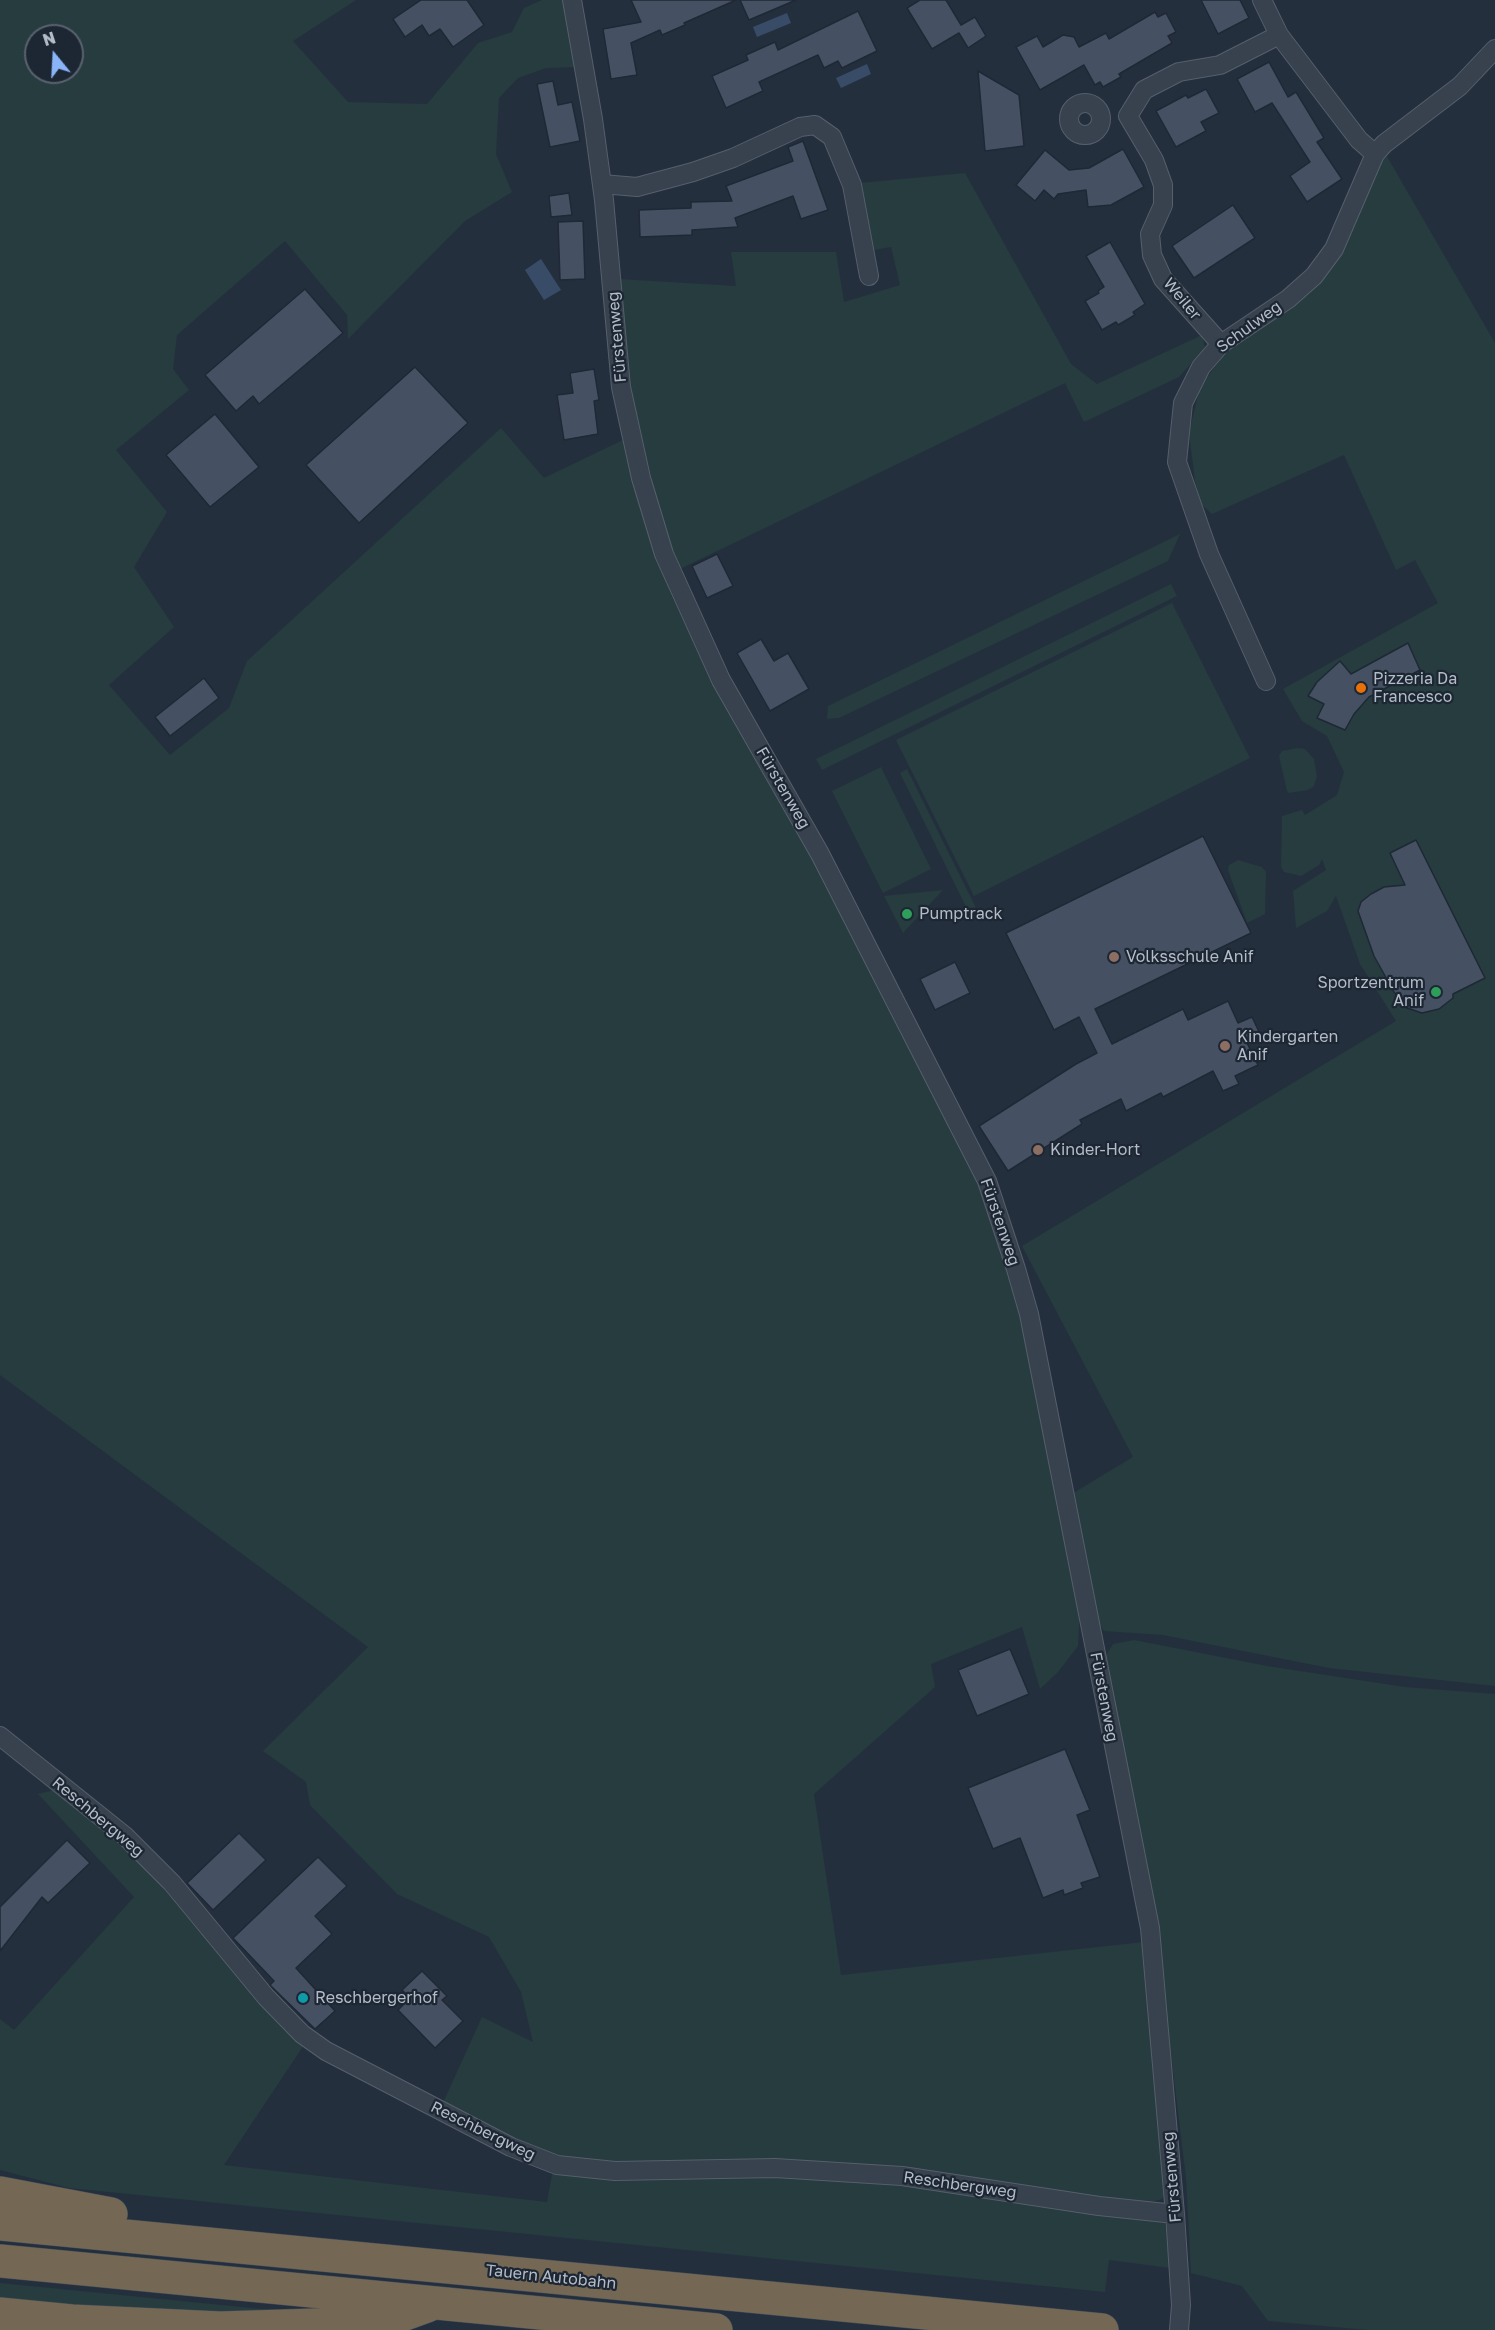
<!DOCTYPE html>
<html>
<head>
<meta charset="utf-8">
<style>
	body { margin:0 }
	#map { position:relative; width:1495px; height:2330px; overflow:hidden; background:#242f3e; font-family:"Golos Text",sans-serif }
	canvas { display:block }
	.north { position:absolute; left:24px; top:24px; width:60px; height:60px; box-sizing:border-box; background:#1d2633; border:2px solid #59626f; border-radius:50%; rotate:342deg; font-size:16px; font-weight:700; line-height:24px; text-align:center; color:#b4bcc9 }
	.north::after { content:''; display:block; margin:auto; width:21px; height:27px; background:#8ab4f8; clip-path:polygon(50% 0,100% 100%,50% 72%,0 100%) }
</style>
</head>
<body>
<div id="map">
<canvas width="1495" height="2330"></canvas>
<div class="north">N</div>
</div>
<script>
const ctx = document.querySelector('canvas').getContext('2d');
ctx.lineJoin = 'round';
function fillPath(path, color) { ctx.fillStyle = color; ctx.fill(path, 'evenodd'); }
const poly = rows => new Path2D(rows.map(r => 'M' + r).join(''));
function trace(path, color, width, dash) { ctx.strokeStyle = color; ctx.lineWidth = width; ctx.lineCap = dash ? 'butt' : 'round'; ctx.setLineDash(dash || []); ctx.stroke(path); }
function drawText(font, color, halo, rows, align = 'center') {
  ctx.font = font + ' "Golos Text",sans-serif'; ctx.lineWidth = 4.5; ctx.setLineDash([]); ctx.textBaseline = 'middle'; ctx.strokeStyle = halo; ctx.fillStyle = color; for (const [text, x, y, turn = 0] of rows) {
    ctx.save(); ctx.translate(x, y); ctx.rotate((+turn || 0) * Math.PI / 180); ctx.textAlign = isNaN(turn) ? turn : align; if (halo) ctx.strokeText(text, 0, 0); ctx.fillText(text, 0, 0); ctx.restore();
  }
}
fillPath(poly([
	[0,0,356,0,293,41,348,102,427,104,478,43,512,32,524,8,542,0,564,0,576,67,546,68,518,78,499,98,496,154,512,192,465,221,348,339,347,315,285,241,177,335,173,369,189,390,116,450,167,512,134,567,174,627,109,685,170,755,229,708,247,661,501,428,544,478,627,438,642,504,670,592,717,689,858,938,985,1198,1025,1327,1080,1607,1078,1646,1058,1672,1040,1689,1022,1627,931,1664,935,1687,814,1794,841,1975,1144,1942,1170,2186,1162,2199,1145,2204,913,2172,647,2167,553,2157,442,2105,482,2017,533,2042,521,1992,489,1937,397,1894,310,1805,306,1782,263,1751,368,1647,0,1375],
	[36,36,72,36,72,72,36,72],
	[1385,153,1495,343,1495,1686,1329,1668,1163,1635,1104,1631,1093,1614,1070,1495,1133,1457,1022,1246,1396,1021,1360,964,1336,896,1327,911,1296,928,1293,891,1326,870,1322,859,1319,865,1301,876,1284,872,1281,867,1282,816,1302,810,1305,815,1337,795,1344,772,1327,736,1302,721,1283,689,1438,603,1415,560,1396,570,1344,455,1212,514,1201,504,1195,481,1189,433,1200,387,1228,349,1312,288],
	[965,173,1071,364,1097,384,1202,335,1205,348,1179,377,1084,422,1065,383,678,570,655,493,632,394,619,279,736,286,731,252,836,252,844,302,900,285,891,247,874,250,860,183],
	[1180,534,1168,561,839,718,827,719,828,706],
	[1171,584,1177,596,822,770,816,759],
	[1172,603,1250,758,974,896,896,740],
	[1298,748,1305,749,1314,759,1317,776,1314,786,1308,790,1289,793,1287,791,1279,756,1282,751],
	[881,767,931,869,883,893,832,791],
	[907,769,976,908,968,911,900,773],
	[1238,860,1262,867,1266,872,1265,914,1247,923,1228,870,1229,865],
	[943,890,903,933,884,896],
	[1134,1640,1267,1666,1405,1687,1495,1694,1495,2330,1368,2330,1268,2321,1242,2286,1191,2273,1186,2178,1157,1938,1103,1660,1113,1644],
	[54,1790,144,1865,276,2021,304,2045,224,2165,547,2202,553,2169,759,2171,880,2179,1165,2223,1170,2268,1109,2260,1105,2292,69,2188,0,2170,0,2019,14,2030,134,1897,38,1794],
	[0,2283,282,2311,282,2315,0,2306]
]), '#263c3f');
fillPath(poly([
	[787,13,791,23,757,37,753,27],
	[867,64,871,74,841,88,836,78],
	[541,259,561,290,544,300,525,270]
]), '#394c67');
const building = poly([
	[421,0,467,0,484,25,453,47,440,29,429,36,422,25,405,37,393,19,421,0],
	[631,0,736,0,684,23,685,25,662,35,660,30,631,43,637,75,611,79,603,29,641,22,631,0],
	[740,0,796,0,749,20,740,0],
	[920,0,946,0,961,25,975,17,986,36,968,48,959,33,932,49,907,8,920,0],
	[1201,0,1240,0,1249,18,1218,34,1201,0],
	[858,11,877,51,842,68,838,61,824,68,818,55,759,82,763,91,726,108,712,76,748,60,746,55,775,42,778,50,858,11],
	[1155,12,1158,17,1166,13,1176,32,1168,36,1172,43,1119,74,1121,77,1103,87,1100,82,1095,85,1084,65,1040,90,1016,47,1037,36,1043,47,1063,35,1074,37,1079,47,1106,33,1109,39,1155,12],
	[1269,62,1288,97,1296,92,1324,138,1317,142,1342,179,1307,202,1290,176,1310,162,1272,103,1255,112,1237,79,1269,62],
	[978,71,1019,95,1024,146,985,151,978,71],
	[553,81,558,105,572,102,580,141,550,147,537,84,553,81],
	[1206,89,1219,113,1201,122,1206,131,1176,147,1156,111,1186,95,1188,98,1206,89],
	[803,141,828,210,801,219,793,196,735,218,738,227,692,230,692,235,640,237,639,210,691,208,691,202,732,201,726,186,793,161,788,147,803,141],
	[1123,149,1144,187,1111,205,1088,207,1086,190,1058,194,1054,199,1044,190,1035,201,1016,185,1045,150,1069,170,1089,168,1123,149],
	[569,193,572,215,551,217,549,196,569,193],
	[1233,205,1255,238,1194,278,1172,246,1233,205],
	[583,221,585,279,560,280,558,222,583,221],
	[1110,242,1145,304,1133,312,1135,315,1118,325,1116,322,1102,330,1085,301,1099,293,1098,291,1104,287,1086,256,1110,242],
	[305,289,343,333,259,404,253,396,236,411,205,375,305,289],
	[415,367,468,423,359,523,306,465,415,367],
	[594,369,599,400,594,401,598,434,564,440,557,395,573,393,570,373,594,369],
	[215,414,259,467,210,507,166,455,215,414],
	[717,554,733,586,707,598,692,566,717,554],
	[761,639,774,661,788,653,809,689,770,711,737,653,761,639],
	[1408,643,1420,670,1369,697,1354,714,1345,730,1317,718,1324,704,1308,696,1317,682,1340,661,1351,674,1408,643],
	[204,678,219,698,170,736,155,717,204,678],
	[1203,836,1251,933,1095,1009,1112,1044,1183,1009,1188,1020,1228,1001,1238,1023,1252,1017,1261,1036,1247,1043,1258,1065,1235,1076,1239,1084,1223,1091,1213,1071,1163,1097,1161,1093,1126,1111,1121,1099,1080,1120,1082,1124,1008,1171,979,1126,1076,1064,1097,1053,1079,1017,1054,1030,1006,933,1203,836],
	[1416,840,1485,978,1453,994,1453,998,1439,1009,1422,1013,1407,1008,1394,992,1374,956,1358,911,1361,902,1371,894,1384,887,1405,885,1390,853,1416,840],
	[955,962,970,993,935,1010,920,979,955,962],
	[1010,1649,1029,1694,977,1716,958,1670,1010,1649],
	[1065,1749,1090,1810,1077,1815,1100,1877,1081,1883,1083,1888,1064,1895,1063,1890,1043,1898,1020,1838,993,1849,968,1788,1065,1749],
	[239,1833,266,1860,213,1910,187,1883,239,1833],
	[67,1840,90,1863,48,1903,42,1897,0,1951,0,1907,67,1840],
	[318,1857,347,1886,315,1916,332,1934,296,1968,335,2011,315,2029,274,1989,270,1985,274,1981,233,1938,318,1857],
	[422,1971,447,1996,442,2000,463,2021,435,2048,398,2010,410,1998,402,1990,422,1971]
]);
fillPath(building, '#455162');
trace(building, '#1f2835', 1.5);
const minor = poly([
	[572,0,593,119,604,200,621,387,641,478,664,554,721,680,820,854,987,1181,1016,1269,1029,1314,1150,1928,1175,2214,1181,2305,1179,2330],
	[1262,0,1279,35,1359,140,1375,154],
	'1069 119a16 16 0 1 1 32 0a16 16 0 1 1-32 0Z',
	[602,184,637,187,693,172,733,158,800,127,815,125,832,137,852,185,869,276],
	[1221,344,1163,279,1152,255,1150,234,1163,205,1163,185,1154,160,1128,116,1144,90,1179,72,1220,65,1279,35],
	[1266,681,1209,554,1177,462,1183,403,1201,367,1221,344,1288,299,1314,276,1334,249,1375,154,1384,144,1460,86,1495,49],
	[0,1736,125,1836,172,1883,266,1997,302,2034,326,2051,511,2147,557,2165,615,2171,775,2168,902,2176,1099,2206,1175,2214]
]);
const motorway = poly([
	[0,2193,111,2214],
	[0,2224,1102,2330],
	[0,2261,716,2330],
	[0,2314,72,2321,220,2328,380,2323,427,2306]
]);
trace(minor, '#565f6c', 20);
trace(motorway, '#434c59', 34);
trace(minor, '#38414e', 18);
trace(motorway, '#746855', 33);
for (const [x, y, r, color] of [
	[1361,688,6,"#e8710a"],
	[907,914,6,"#2e9e5b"],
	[1114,957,6,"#8d6e63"],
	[1436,992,6,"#2e9e5b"],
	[1225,1046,6,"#8d6e63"],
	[1038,1150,6,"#8d6e63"],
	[303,1998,6,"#0f9aa8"]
]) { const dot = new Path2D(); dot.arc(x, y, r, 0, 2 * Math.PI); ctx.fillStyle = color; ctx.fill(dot); trace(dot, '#1d2633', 2); }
drawText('16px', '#b4bcc9', '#1d2633', [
	["Weiler",1182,299,50],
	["Schulweg",1249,327,-36],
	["Fürstenweg",617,337,-95],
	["Fürstenweg",783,788,60],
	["Fürstenweg",1000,1222,71],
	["Fürstenweg",1104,1697,79],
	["Reschbergweg",98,1817,40],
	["Reschbergweg",483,2131,26],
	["Fürstenweg",1172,2177,-95],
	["Reschbergweg",960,2185,8],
	["Tauern Autobahn",551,2277,6]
]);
drawText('16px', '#b4bcc9', '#1d2633', [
	["Pizzeria Da",1373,679],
	["Francesco",1373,697],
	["Pumptrack",919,914],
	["Volksschule Anif",1126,957],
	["Sportzentrum",1424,983,"right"],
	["Anif",1424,1001,"right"],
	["Kindergarten",1237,1037],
	["Anif",1237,1055],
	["Kinder-Hort",1050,1150],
	["Reschbergerhof",315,1998]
], 'left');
</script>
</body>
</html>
